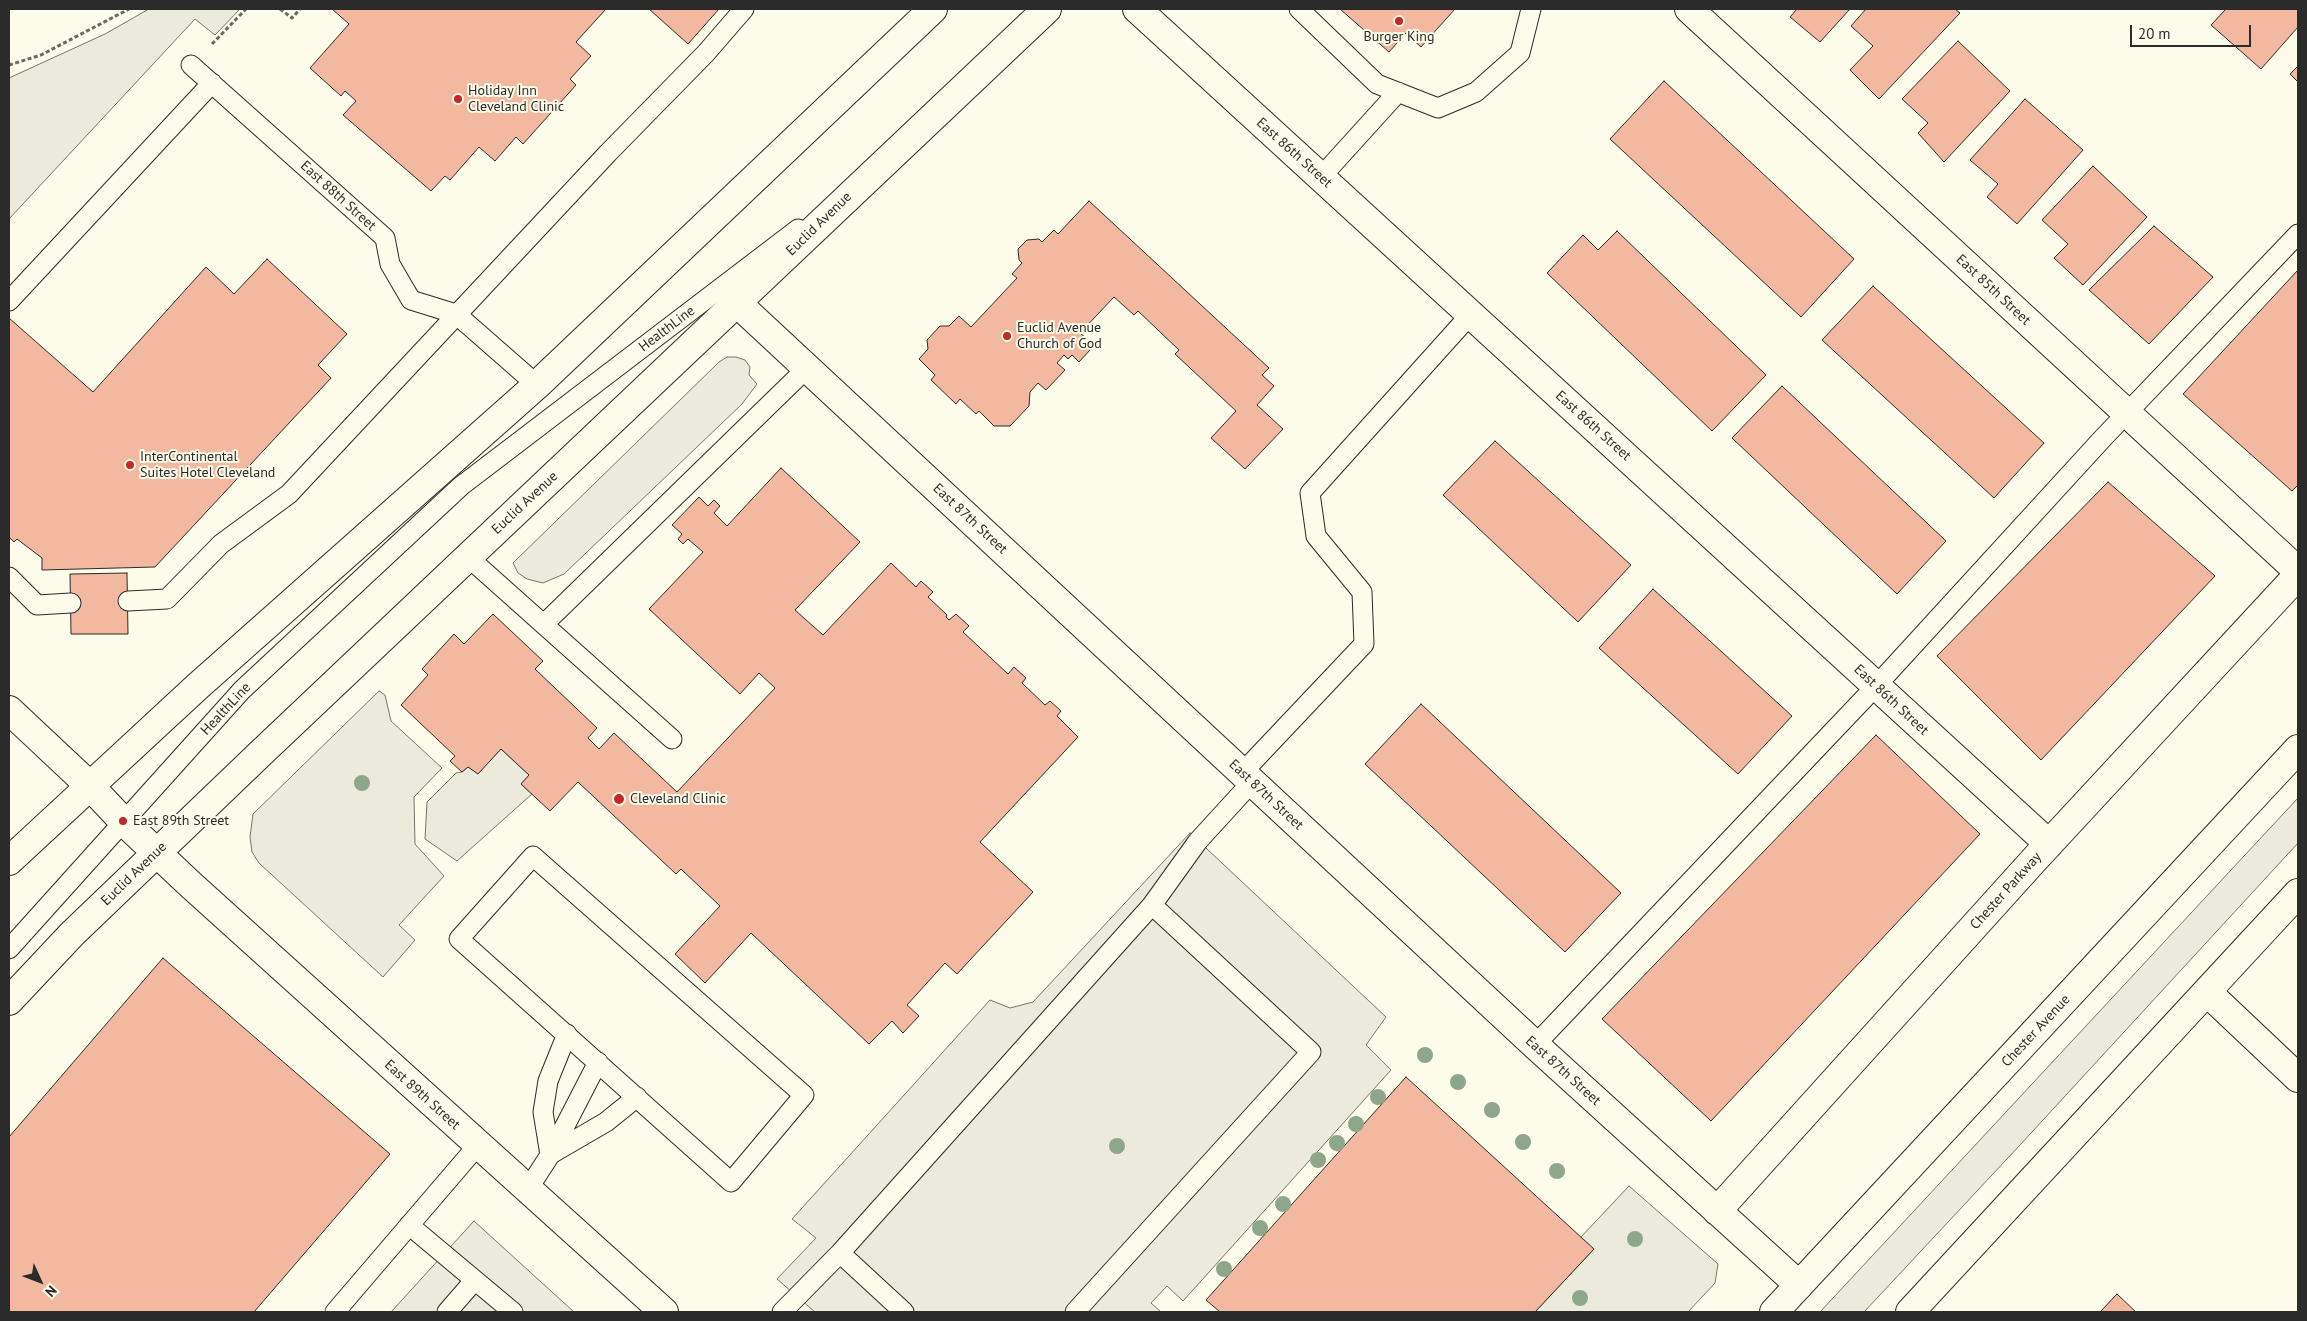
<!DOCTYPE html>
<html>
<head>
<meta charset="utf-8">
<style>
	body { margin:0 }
	#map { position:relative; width:2307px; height:1321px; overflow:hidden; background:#fdfbea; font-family:"PT Sans",sans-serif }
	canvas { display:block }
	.frame { position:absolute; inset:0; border:10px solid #2b2b2b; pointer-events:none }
	.north { position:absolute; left:15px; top:1256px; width:50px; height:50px; -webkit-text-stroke:4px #fdfbea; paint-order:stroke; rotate:133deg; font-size:14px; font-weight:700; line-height:20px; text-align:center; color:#2b2b2b }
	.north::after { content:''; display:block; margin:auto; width:18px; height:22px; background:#2b2b2b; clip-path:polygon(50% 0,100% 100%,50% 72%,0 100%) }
	.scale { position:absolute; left:2130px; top:25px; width:121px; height:22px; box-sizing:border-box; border:2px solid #2b2b2b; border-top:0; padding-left:6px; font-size:15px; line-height:18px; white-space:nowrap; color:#2b2b2b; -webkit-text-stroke:4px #fdfbea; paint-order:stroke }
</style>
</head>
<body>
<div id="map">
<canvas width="2307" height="1321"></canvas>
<div class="frame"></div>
<div class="north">N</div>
<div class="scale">20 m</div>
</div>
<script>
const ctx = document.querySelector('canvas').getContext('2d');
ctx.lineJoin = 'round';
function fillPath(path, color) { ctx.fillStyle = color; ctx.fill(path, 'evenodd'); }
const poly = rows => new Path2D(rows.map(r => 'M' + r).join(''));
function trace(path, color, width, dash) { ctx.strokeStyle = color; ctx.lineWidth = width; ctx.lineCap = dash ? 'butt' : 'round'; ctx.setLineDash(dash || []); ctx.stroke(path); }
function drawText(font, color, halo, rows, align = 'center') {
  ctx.font = font + ' "PT Sans",sans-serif'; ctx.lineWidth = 4; ctx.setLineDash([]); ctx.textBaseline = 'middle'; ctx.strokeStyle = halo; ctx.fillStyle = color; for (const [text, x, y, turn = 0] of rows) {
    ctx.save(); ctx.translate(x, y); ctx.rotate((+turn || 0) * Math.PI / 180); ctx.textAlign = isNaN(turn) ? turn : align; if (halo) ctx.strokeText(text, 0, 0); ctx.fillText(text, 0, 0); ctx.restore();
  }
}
const green = poly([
	[149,9,240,9,215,35,195,19,9,219,9,78,105,34,149,9],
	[727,357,736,357,745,360,750,367,749,375,757,384,742,404,564,574,543,583,527,579,518,573,513,563,719,362,727,357],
	[379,691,385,695,391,721,442,768,414,797,415,844,444,876,399,925,415,940,383,977,259,863,252,852,250,837,253,814,379,691],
	[501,749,529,775,521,784,532,794,457,861,425,839,427,802,456,773,462,772,468,767,478,773,501,749],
	[2298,798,2298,843,2020,1145,1864,1312,1820,1312,2298,798],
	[1629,1186,1718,1264,1715,1283,1688,1312,1535,1312,1593,1250,1581,1237,1629,1186]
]);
fillPath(green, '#ecebdb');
trace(green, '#74746e', 1);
const parking = poly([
	[1190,833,1386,1017,1366,1045,1391,1070,1183,1301,1167,1286,1151,1303,1161,1312,815,1312,777,1279,816,1238,792,1219,990,1000,1010,1008,1033,1002,1190,833],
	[474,1221,574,1312,391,1312,474,1221]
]);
fillPath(parking, '#eceadb');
trace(parking, '#74746e', 1);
const building = poly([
	[332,9,606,9,576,42,591,56,570,79,576,85,523,144,516,137,495,161,479,147,450,180,445,176,431,191,343,115,356,101,345,91,341,96,310,68,349,24,332,9],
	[649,9,719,9,688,44,649,9],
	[1340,9,1455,9,1421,47,1406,33,1389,52,1340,9],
	[1797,9,1850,9,1820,42,1790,17,1797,9],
	[1866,9,1955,9,1960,13,1879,99,1850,70,1873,46,1851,26,1866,9],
	[2226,9,2298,9,2298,27,2261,69,2211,25,2226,9],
	[1958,41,2010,91,1944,162,1918,133,1928,123,1902,99,1958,41],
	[2298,66,2298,82,2290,74,2298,66],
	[1664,81,1854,259,1801,317,1610,139,1664,81],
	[2025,99,2083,150,2017,224,1987,197,1998,184,1970,160,2025,99],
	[2093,166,2147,217,2083,285,2054,258,2068,244,2042,220,2093,166],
	[1089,201,1269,368,1262,375,1274,386,1257,405,1283,429,1245,469,1211,438,1236,411,1175,354,1179,350,1138,311,1134,315,1114,297,1080,333,1087,339,1083,343,1090,350,1079,362,1072,355,1068,359,1064,355,1057,363,1065,370,1046,390,1038,383,1030,392,1029,406,1010,426,994,426,979,411,976,414,960,399,956,404,931,380,935,375,919,359,928,349,927,340,940,326,949,326,959,316,971,327,1017,278,1012,274,1022,263,1019,260,1018,249,1027,240,1039,239,1042,242,1054,230,1058,234,1089,201],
	[2154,226,2213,277,2149,344,2089,290,2154,226],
	[1617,231,1766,375,1712,431,1547,273,1583,235,1598,250,1617,231],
	[267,259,347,334,318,365,331,378,155,567,42,570,42,558,17,539,14,542,9,537,9,318,93,392,206,267,234,294,267,259],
	[2298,270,2298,485,2292,491,2183,394,2298,270],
	[1873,286,2044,443,1994,498,1822,340,1873,286],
	[1782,386,1946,541,1897,594,1732,438,1782,386],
	[1495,441,1631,565,1578,622,1443,495,1495,441],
	[781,468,860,542,795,610,823,635,891,563,916,587,921,581,933,592,928,597,947,615,946,617,949,620,956,614,969,626,963,632,1008,674,1014,667,1026,678,1022,683,1045,705,1050,701,1061,711,1057,716,1078,737,980,842,1033,892,957,974,945,963,907,1005,919,1016,903,1033,892,1021,869,1044,751,933,705,983,675,954,720,906,681,869,676,874,578,782,550,811,521,784,529,775,501,749,478,774,468,767,462,772,450,761,455,756,401,705,428,675,422,669,454,634,464,644,493,614,543,661,535,669,597,728,588,738,599,749,614,733,677,792,775,688,759,673,740,694,649,609,703,552,688,539,683,544,678,539,682,534,672,525,699,497,708,506,714,500,720,506,714,513,727,526,781,468],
	[2108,482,2215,576,2041,760,1937,656,2108,482],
	[127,573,128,634,71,634,70,574,127,573],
	[1653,589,1792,716,1738,774,1599,648,1653,589],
	[1421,704,1621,893,1565,952,1365,764,1421,704],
	[1876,735,1980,834,1711,1121,1602,1019,1876,735],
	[163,958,390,1154,254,1312,9,1312,9,1137,163,958],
	[1406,1077,1594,1249,1535,1312,1220,1312,1206,1300,1406,1077],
	[2117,1294,2136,1312,2100,1312,2117,1294]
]);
fillPath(building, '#f2b8a0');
trace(building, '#2b2b2b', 1);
const service = poly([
	[1299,9,1377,84,1438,108,1476,92,1520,53,1531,9],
	[191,65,385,238,390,264,411,300,456,314,537,385],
	[1321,177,1398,92],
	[9,301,212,83],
	[468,557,672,739],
	[9,577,37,605,71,603],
	[128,601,167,599,221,544,289,494,608,153,706,53,744,9],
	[544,624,807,368],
	[1242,773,1364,644,1362,592,1316,536,1310,493,1470,315],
	[533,856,804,1095,731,1182,459,939,533,856],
	[9,949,242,690,461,486,798,229],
	[1535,1045,1876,686,2103,438,2298,234],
	[551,1154,606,1122,637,1097],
	[550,1155,543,1112,548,1081,567,1034],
	[528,1189,550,1155,598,1062],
	[409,1225,513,1312],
	[840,1253,1152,905],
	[335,1312,478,1145],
	[447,1312,474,1281],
	[782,1312,840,1253,904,1312],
	[1075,1312,1311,1052,1152,905,1198,841,1252,782]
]);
const minor = poly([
	[1137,9,2049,844],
	[1689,9,2298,571],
	[736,302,1535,1045,1799,1285],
	[2207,992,2298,1078],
	[1717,1211,2034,860,2298,575]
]);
const tertiary = poly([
	[9,710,90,786,123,821,191,885,664,1312]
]);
const primary = poly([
	[9,861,198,686,537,385,933,9],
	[9,1001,72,934,262,752,1047,9],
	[1774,1312,2298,749],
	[1910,1312,2298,893]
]);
trace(service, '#2b2b2b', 21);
trace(minor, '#2b2b2b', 30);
trace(tertiary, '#2b2b2b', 30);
trace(primary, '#2b2b2b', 30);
trace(poly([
	[280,9,292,18,300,9],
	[212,44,246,9],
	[9,65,41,55,129,9]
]), '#6a6964', 3, [4, 2.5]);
trace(service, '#fdfbea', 19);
trace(minor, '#fdfbea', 28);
trace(tertiary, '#fdfbea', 28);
trace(primary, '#fdfbea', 28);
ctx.fillStyle = '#8ea78a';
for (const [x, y] of [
	[362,783],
	[1425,1055],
	[1458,1082],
	[1378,1097],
	[1492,1110],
	[1356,1124],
	[1523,1142],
	[1337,1143],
	[1117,1146],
	[1318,1160],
	[1557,1171],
	[1283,1204],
	[1260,1228],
	[1635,1239],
	[1224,1269],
	[1580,1298]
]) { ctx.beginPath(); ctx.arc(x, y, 8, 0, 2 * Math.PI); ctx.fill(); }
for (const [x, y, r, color] of [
	[1399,21,5,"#c62828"],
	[458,99,5,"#c62828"],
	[1007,336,5,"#c62828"],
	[130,465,5,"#c62828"],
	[619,799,6,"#c62828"],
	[123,821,5,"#c62828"]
]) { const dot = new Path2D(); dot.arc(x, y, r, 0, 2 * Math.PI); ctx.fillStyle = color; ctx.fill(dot); trace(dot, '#fdfbea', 2); }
drawText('14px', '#2b2b2b', '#fdfbea', [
	["Burger King",1399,37,"center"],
	["Holiday Inn",468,91],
	["Cleveland Clinic",468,107],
	["Euclid Avenue",1017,328],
	["Church of God",1017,344],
	["InterContinental",140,457],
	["Suites Hotel Cleveland",140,473],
	["Cleveland Clinic",630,799],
	["East 89th Street",133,821]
], 'left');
drawText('14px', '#2b2b2b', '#fdfbea', [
	["East 86th Street",1294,153,42],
	["East 88th Street",338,196,42],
	["Euclid Avenue",819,224,-44],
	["East 85th Street",1993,290,43],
	["HealthLine",667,329,-37],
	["East 86th Street",1593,426,42],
	["Euclid Avenue",525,503,-43],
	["East 87th Street",970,519,43],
	["East 86th Street",1891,700,43],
	["HealthLine",226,709,-47],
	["East 87th Street",1266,795,43],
	["Euclid Avenue",134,874,-44],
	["Chester Parkway",2006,891,-48],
	["Chester Avenue",2036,1031,-47],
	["East 87th Street",1563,1071,42],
	["East 89th Street",422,1095,42]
]);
</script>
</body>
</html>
